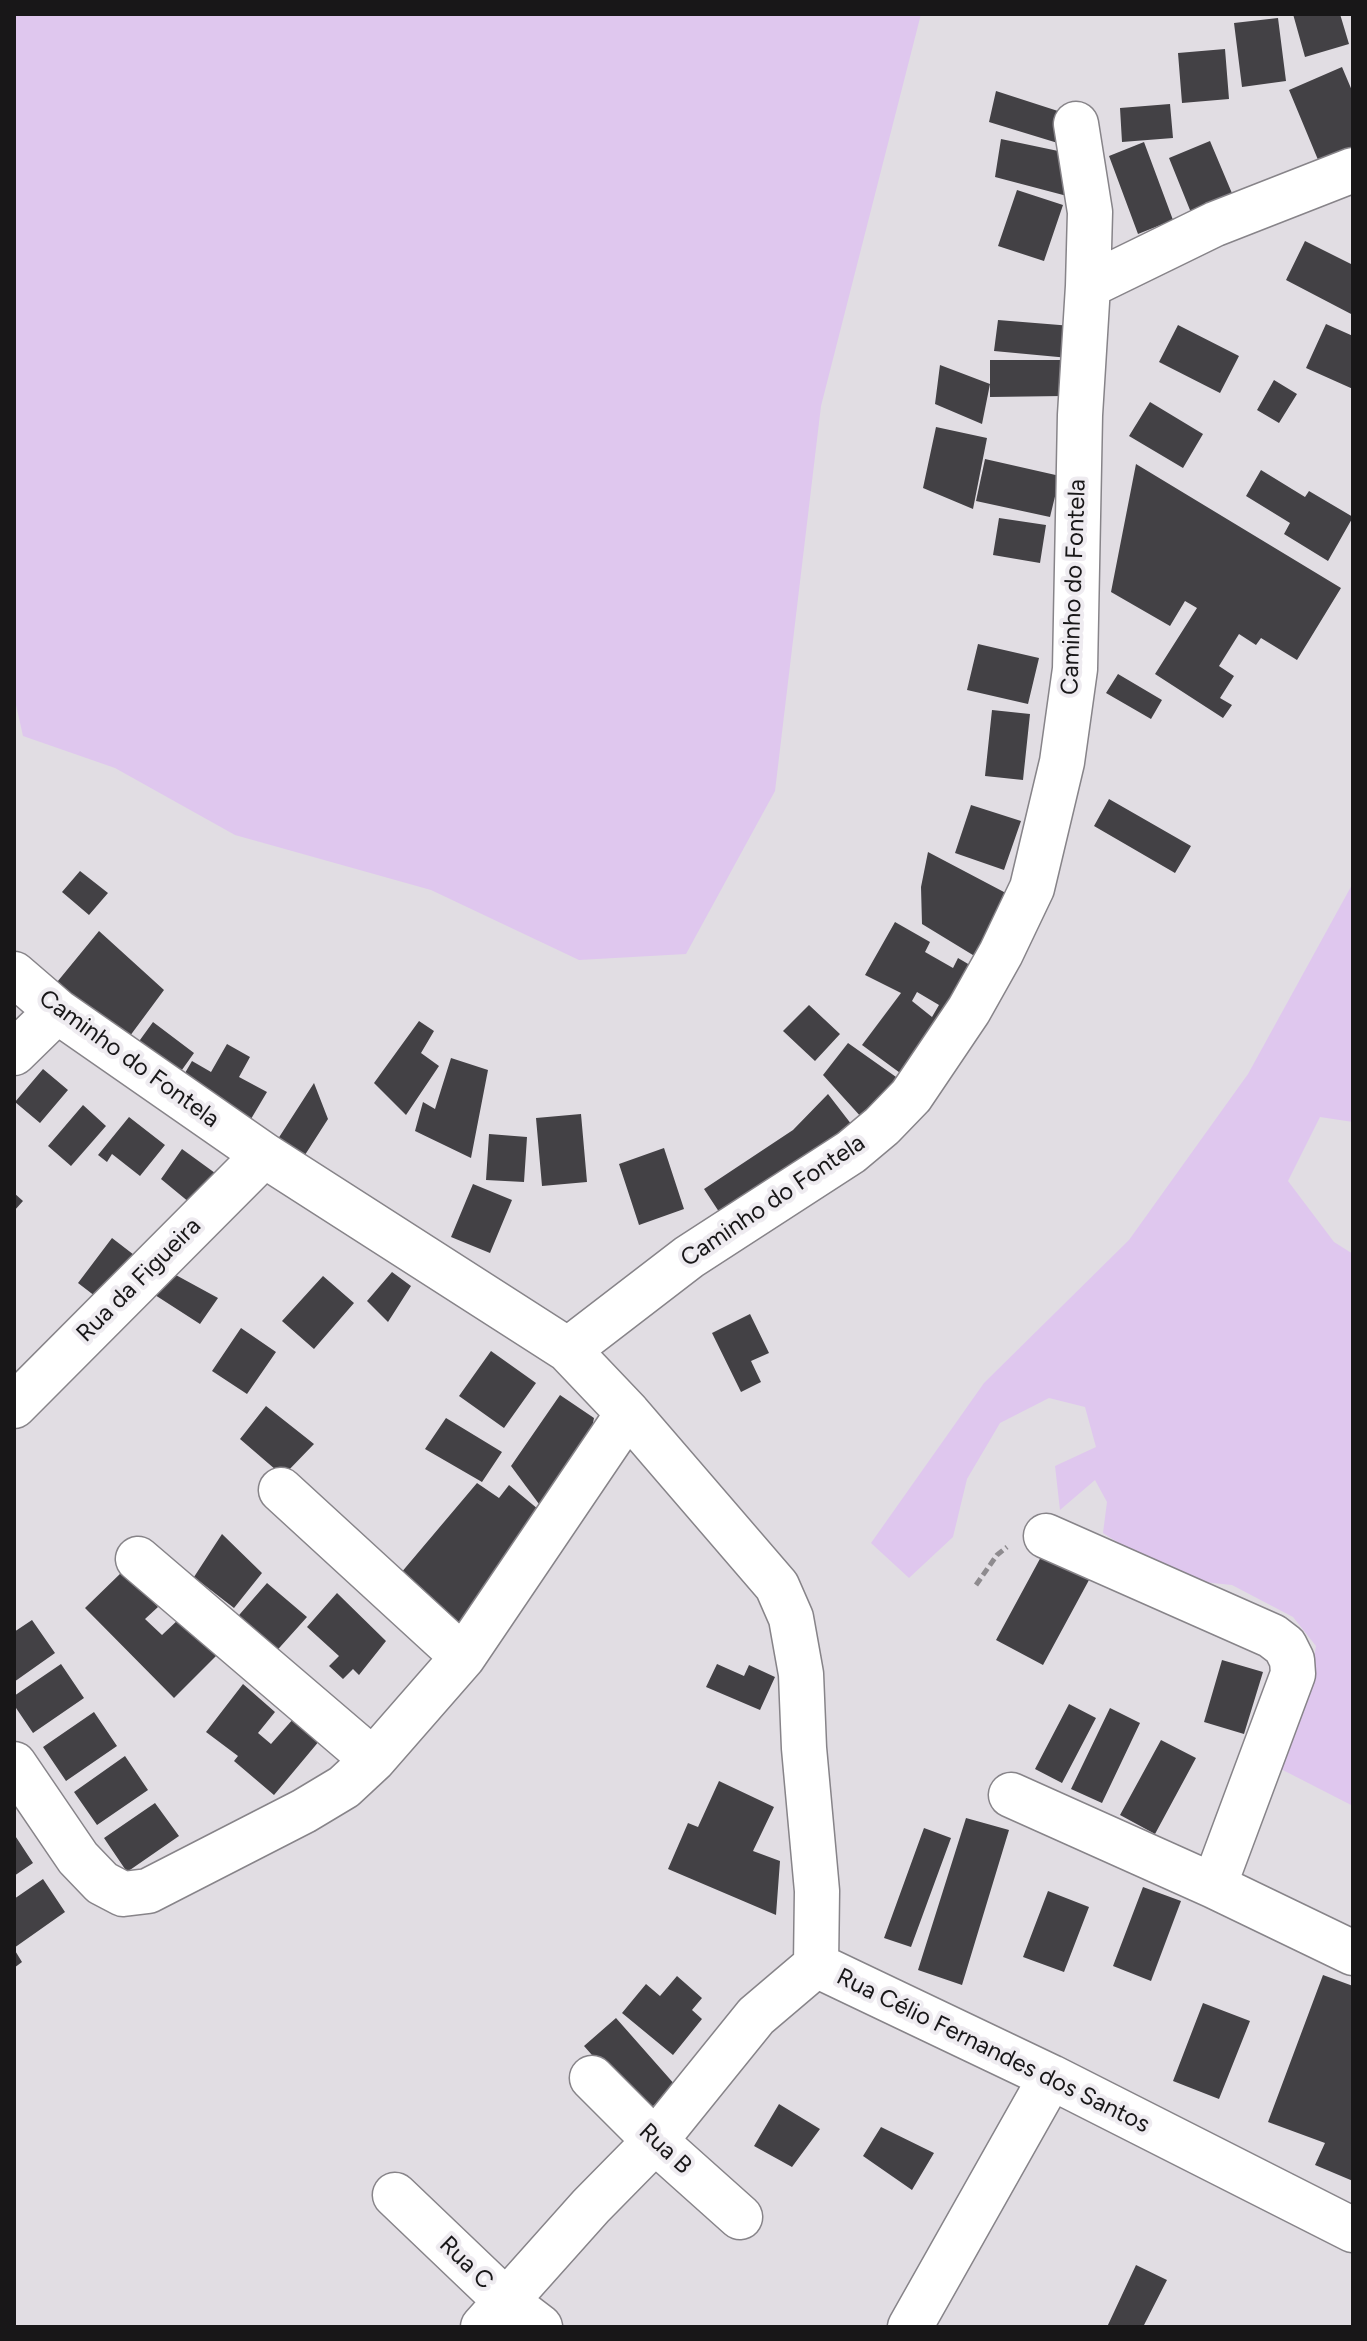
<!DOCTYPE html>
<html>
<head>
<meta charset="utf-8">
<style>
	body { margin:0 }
	#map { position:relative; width:1367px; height:2341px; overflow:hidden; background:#e1dde3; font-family:Figtree,sans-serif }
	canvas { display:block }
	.frame { position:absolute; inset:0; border:16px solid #181718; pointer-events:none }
</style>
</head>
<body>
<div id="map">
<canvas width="1367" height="2341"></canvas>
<div class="frame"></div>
</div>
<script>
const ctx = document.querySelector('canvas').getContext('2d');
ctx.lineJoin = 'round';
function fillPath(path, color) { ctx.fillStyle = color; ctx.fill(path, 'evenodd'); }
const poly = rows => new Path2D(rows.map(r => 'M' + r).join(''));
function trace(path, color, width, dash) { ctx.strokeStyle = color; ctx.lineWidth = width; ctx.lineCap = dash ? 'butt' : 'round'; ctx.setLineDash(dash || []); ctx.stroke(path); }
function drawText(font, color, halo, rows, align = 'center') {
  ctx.font = font + ' Figtree,sans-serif'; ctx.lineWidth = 8; ctx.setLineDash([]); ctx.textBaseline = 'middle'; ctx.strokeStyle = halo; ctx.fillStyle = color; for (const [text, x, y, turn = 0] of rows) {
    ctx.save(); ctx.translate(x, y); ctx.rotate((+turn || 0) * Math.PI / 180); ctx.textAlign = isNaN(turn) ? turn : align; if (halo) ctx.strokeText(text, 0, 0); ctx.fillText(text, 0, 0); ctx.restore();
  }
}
fillPath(poly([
	[14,14,921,14,821,406,775,791,686,954,579,960,431,890,235,835,115,768,23,736,14,696],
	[1353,883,1353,1122,1320,1117,1288,1181,1334,1242,1353,1254,1353,1806,1275,1766,1307,1697,1316,1646,1293,1617,1232,1585,1175,1579,1103,1533,1107,1502,1095,1480,1060,1510,1055,1466,1096,1447,1085,1407,1049,1398,1000,1423,967,1479,953,1537,909,1578,871,1543,984,1383,1129,1240,1248,1074]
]), '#dfc7ee');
fillPath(poly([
	[1293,14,1340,14,1349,44,1305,57],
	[1278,18,1286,81,1242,87,1234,23],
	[1225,49,1229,99,1182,103,1178,53],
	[1342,67,1353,93,1353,154,1321,167,1289,90],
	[996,91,1061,112,1061,144,989,122],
	[1170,104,1173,138,1122,142,1120,108],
	[1001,139,1063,152,1067,196,995,177],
	[1210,141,1234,198,1192,215,1169,158],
	[1144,142,1173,220,1138,234,1109,156],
	[1017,190,1063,205,1044,261,998,246],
	[1305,241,1353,265,1353,315,1286,280],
	[998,320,1072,326,1069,358,994,351],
	[1326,324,1353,336,1353,389,1306,368],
	[1178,325,1239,356,1220,393,1159,362],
	[990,360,1063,360,1063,396,990,397],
	[940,365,990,384,982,424,935,404],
	[1274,380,1297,394,1279,423,1257,410],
	[1150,402,1203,434,1183,468,1129,436],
	[936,427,987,438,973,509,923,488],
	[985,459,1060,476,1050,517,976,501],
	[1136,464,1341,588,1297,660,1261,638,1256,645,1239,634,1219,666,1234,676,1220,698,1232,705,1223,718,1155,674,1197,608,1185,601,1170,626,1111,592],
	[1261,470,1305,497,1309,491,1353,517,1328,561,1284,534,1290,523,1246,496],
	[999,518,1046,525,1040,563,993,555],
	[978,644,1039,658,1028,704,967,690],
	[1118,674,1162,700,1151,719,1106,693],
	[992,710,1030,714,1023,780,985,776],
	[1109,799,1191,846,1175,873,1094,826],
	[971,805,1021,821,1004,870,955,853],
	[928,852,1021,901,986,963,922,924,921,887],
	[80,871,108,893,89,915,62,892],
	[895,922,930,942,925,952,953,968,958,958,980,971,907,1078,862,1045,901,993,865,975],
	[917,992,939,1005,932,1017,912,1001],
	[99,931,164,990,124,1044,53,987],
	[809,1005,840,1034,815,1061,783,1031],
	[419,1021,434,1031,421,1053,439,1066,406,1115,374,1083],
	[153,1022,194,1053,174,1081,132,1051],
	[848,1043,906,1084,872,1129,823,1075],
	[227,1044,250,1057,239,1077,267,1092,248,1124,178,1085,192,1061,211,1072],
	[451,1058,488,1070,471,1158,415,1131,423,1102,435,1109],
	[43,1069,68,1090,40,1123,15,1102],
	[314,1083,328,1119,303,1158,276,1142],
	[828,1094,855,1129,729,1227,704,1189,793,1130],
	[83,1105,106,1126,71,1166,48,1146],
	[581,1114,587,1182,542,1186,536,1118],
	[129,1117,165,1145,140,1176,112,1154,107,1162,98,1155],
	[489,1134,527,1137,524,1182,486,1180],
	[664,1148,684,1209,639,1225,619,1164],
	[182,1149,226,1181,201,1212,161,1179],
	[473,1184,512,1200,490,1253,451,1237],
	[14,1193,23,1201,14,1211],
	[112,1238,138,1258,104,1303,78,1283],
	[392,1272,411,1286,388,1322,367,1301],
	[174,1274,218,1298,200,1324,155,1295],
	[323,1276,354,1303,314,1349,282,1321],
	[750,1314,769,1353,751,1361,761,1382,741,1392,712,1333],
	[241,1328,276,1352,247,1394,212,1371],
	[491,1351,536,1383,504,1428,459,1396],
	[560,1395,594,1418,586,1457,550,1519,511,1466],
	[266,1406,314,1444,283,1476,240,1439],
	[446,1418,502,1452,482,1482,425,1449],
	[477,1483,499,1498,509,1485,550,1519,459,1634,395,1580],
	[222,1534,262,1573,234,1608,194,1577],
	[1042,1555,1089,1580,1043,1665,996,1640],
	[123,1571,158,1607,145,1619,162,1635,180,1618,217,1655,174,1698,85,1608],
	[267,1583,307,1617,272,1656,233,1622],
	[337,1593,386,1641,359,1675,353,1669,343,1679,329,1666,339,1656,307,1627],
	[32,1620,55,1653,14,1682,14,1632],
	[1222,1660,1263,1672,1244,1734,1204,1722],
	[61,1664,84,1698,33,1733,14,1705,14,1696],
	[717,1664,744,1676,749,1665,775,1677,760,1710,706,1687],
	[243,1684,275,1712,258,1733,271,1744,294,1718,320,1740,274,1795,234,1761,238,1756,206,1732],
	[1069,1704,1096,1718,1062,1783,1035,1769],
	[1110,1708,1140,1723,1102,1803,1071,1789],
	[94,1712,117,1746,66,1781,43,1747],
	[1161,1740,1196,1758,1155,1834,1120,1815],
	[125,1756,148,1790,97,1825,74,1792],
	[719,1781,774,1807,753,1851,780,1861,776,1915,668,1869,688,1823,698,1827],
	[155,1803,179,1836,127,1872,104,1838],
	[966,1818,1009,1830,962,1985,918,1970],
	[924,1828,951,1838,911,1947,884,1938],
	[14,1834,33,1863,14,1876],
	[43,1879,65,1912,14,1948,14,1899],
	[1143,1887,1181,1901,1151,1981,1113,1966],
	[1048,1891,1089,1907,1064,1972,1023,1957],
	[14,1949,22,1962,14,1968],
	[1323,1975,1353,1986,1353,2181,1315,2165,1325,2143,1268,2122],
	[677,1976,702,1998,692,2010,702,2019,673,2055,622,2013,646,1984,660,1996],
	[1203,2003,1250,2021,1219,2099,1173,2081],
	[616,2018,676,2086,644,2114,584,2046],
	[779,2104,820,2129,792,2167,754,2146],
	[881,2127,934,2153,912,2190,863,2156],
	[1136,2265,1167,2280,1143,2327,1107,2327]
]), '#434145');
const street = poly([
	[1088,286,1215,224,1353,170],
	[14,974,57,1011,264,1155,568,1350,628,1413,777,1586,791,1618,801,1674,804,1748,817,1891,816,1965],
	[14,1053,57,1011],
	[568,1350,689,1257,851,1152,882,1126,911,1096,969,1010,1001,953,1032,888,1062,762,1075,669,1080,415,1088,286,1090,212,1076,124],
	[14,1406,264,1155],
	[281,1490,463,1657],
	[1046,1536,1272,1636,1285,1646,1292,1660,1293,1674,1214,1886],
	[138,1559,373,1760],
	[14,1764,78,1858,102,1883,123,1894,148,1891,304,1811,344,1787,373,1760,463,1657,628,1413],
	[1011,1795,1214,1886,1353,1953],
	[816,1965,1051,2077,1353,2230],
	[592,2078,655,2141,740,2217],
	[395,2195,506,2301,540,2327],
	[483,2327,591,2206,655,2141,756,2016,816,1965],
	[910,2327,1051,2077]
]);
trace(street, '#878489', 47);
trace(poly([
	[976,1585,997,1555,1007,1547]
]), '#8e8b8f', 5, [8, 4]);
trace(street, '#fff', 44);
drawText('24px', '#181718', '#eeebf0', [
	["Caminho do Fontela",1074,587,-88],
	["Caminho do Fontela",129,1059,36],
	["Caminho do Fontela",773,1201,-34],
	["Rua da Figueira",139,1280,-45],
	["Rua Célio Fernandes dos Santos",993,2051,26],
	["Rua B",665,2149,43],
	["Rua C",466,2263,44]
]);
</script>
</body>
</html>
